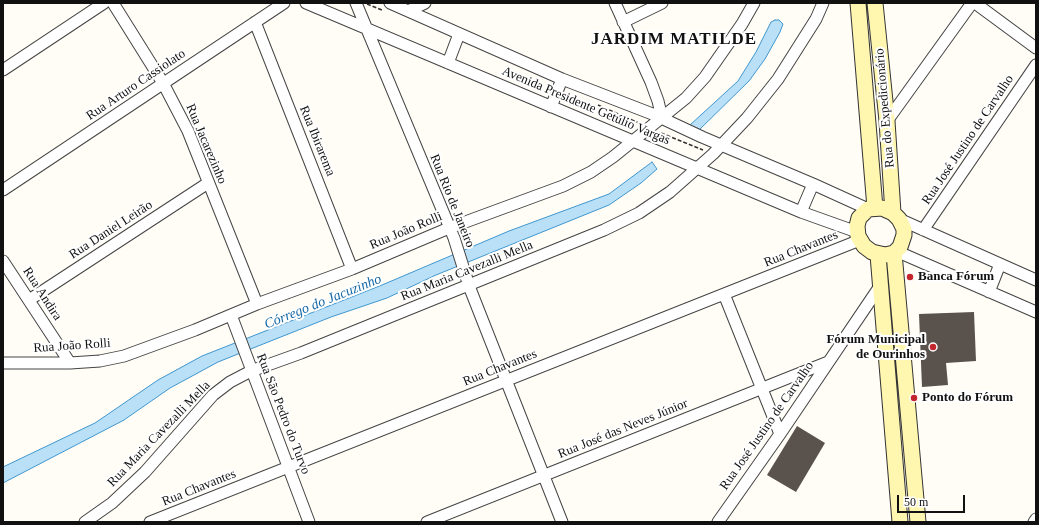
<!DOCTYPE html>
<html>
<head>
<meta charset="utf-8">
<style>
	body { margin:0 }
	#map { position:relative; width:1039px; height:525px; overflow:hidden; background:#fffdf5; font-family:Georgia,serif }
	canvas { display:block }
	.frame { position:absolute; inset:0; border:4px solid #111; pointer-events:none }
	.scale { position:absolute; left:897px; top:495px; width:68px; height:18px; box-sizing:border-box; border:2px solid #111; border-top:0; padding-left:5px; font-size:12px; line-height:14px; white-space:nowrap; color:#111; -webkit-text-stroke:3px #fff; paint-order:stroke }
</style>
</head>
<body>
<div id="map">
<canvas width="1039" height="525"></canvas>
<div class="frame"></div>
<div class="scale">50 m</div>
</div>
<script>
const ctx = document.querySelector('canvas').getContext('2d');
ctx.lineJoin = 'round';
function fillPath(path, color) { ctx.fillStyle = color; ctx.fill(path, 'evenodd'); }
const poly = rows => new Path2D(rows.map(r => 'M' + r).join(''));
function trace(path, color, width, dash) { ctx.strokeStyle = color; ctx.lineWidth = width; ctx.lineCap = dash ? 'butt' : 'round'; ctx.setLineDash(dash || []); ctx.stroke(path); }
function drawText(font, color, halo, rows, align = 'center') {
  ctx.font = font + ' Georgia,serif'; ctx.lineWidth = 4; ctx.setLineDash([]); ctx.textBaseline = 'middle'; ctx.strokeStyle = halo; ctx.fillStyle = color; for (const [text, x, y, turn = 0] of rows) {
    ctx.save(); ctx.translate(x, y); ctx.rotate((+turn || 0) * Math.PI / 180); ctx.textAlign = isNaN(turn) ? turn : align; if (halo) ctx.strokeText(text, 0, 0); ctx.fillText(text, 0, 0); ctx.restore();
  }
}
const water = poly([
	[775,20,779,20,783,24,780,32,765,59,749,81,697,132,690,125,738,81,756,52,771,22,775,20],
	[652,162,657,169,641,183,609,205,436,275,387,298,331,317,218,362,170,388,124,420,3,483,3,467,95,423,158,380,202,356,382,285,509,231,609,194,652,162]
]);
fillPath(water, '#b9e0f7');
trace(water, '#3f96cf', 1);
fillPath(poly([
	[974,312,976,361,946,363,948,385,922,387,919,314],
	[797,426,825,443,796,492,767,475]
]), '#5a524d');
const street = poly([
	[113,3,163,83,188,131,257,304],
	[306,3,801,212,857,232],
	[356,3,454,238,469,286,562,522],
	[390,3,562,79,655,115,702,137,813,184,868,209],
	[615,3,651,82,658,101,662,118],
	[975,3,1036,48],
	[408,11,425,3],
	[255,22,352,269],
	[623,22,662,3],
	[448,63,459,34],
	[3,70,104,3],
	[551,107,562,79],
	[887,121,972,3],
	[3,190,284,3],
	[801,212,813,184],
	[899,219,1036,280],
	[923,230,1036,65],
	[896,251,1036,312],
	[3,261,70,363],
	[989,292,1000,264],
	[724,294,780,434],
	[29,300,208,183],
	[231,315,309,522],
	[3,363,70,363,100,361,124,356,195,330,257,304,352,269,449,228,563,186,591,172,613,157,686,98,705,77,742,24,754,3],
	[85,522,112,503,145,472,213,395,230,382,251,371,301,353,604,230,639,213,670,192,713,154,747,118,778,79,816,19,823,3],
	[150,522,860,240],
	[427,522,828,362],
	[718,522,780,434,880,286],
	[1034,522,1036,519]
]);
const secondary = poly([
	[858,3,875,208],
	[875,3,887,121,893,213],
	[882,208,893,213,899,219,904,229,904,235,900,247,894,253,885,255,872,252,864,246,858,236,857,226,859,218,868,209,882,208],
	[894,253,918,522],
	[878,255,900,522]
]);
trace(street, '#444', 13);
trace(secondary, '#333', 17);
trace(poly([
	[367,4,382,10],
	[598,105,639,123],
	[661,133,703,150]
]), '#333', 1.5, [4, 2]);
trace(street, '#fff', 11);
trace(secondary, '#fff6b0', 15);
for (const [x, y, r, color] of [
	[910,277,4,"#c4262e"],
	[933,347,4,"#c4262e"],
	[914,398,4,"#c4262e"]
]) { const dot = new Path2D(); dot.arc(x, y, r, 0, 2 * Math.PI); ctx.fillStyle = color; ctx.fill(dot); trace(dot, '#fff', 1.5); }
drawText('13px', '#111', '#fff', [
	["Rua Arturo Cassiolato",136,85,-34],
	["Avenida Presidente Getúlio Vargas",586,106,23],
	["Rua do Expedicionário",885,108,-95],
	["Rua José Justino de Carvalho",968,140,-56],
	["Rua Ibirarema",317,141,68],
	["Rua Jacarezinho",206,144,67],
	["Rua Rio de Janeiro",452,201,68],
	["Rua Daniel Leirão",111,230,-33],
	["Rua João Rolli",406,231,-23],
	["Rua Chavantes",801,249,-22],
	["Rua Maria Cavezalli Mella",467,271,-22],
	["Rua Andira",42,294,57],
	["Rua João Rolli",72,346,-4],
	["Rua Chavantes",500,368,-22],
	["Rua São Pedro do Turvo",283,414,69],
	["Rua José Justino de Carvalho",767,426,-55],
	["Rua José das Neves Júnior",623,429,-22],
	["Rua Maria Cavezalli Mella",159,434,-46],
	["Rua Chavantes",199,488,-22]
]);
drawText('bold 13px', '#111', '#fff', [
	["Banca Fórum",918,277],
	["Fórum Municipal",925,340,"right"],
	["de Ourinhos",925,355,"right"],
	["Ponto do Fórum",922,398]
], 'left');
drawText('italic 14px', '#1768a6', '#fff', [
	["Córrego do Jacuzinho",323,302,-22]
]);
ctx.letterSpacing = '1px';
drawText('bold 17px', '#111', '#fff', [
	["JARDIM MATILDE",674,40]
]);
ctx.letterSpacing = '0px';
</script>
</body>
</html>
